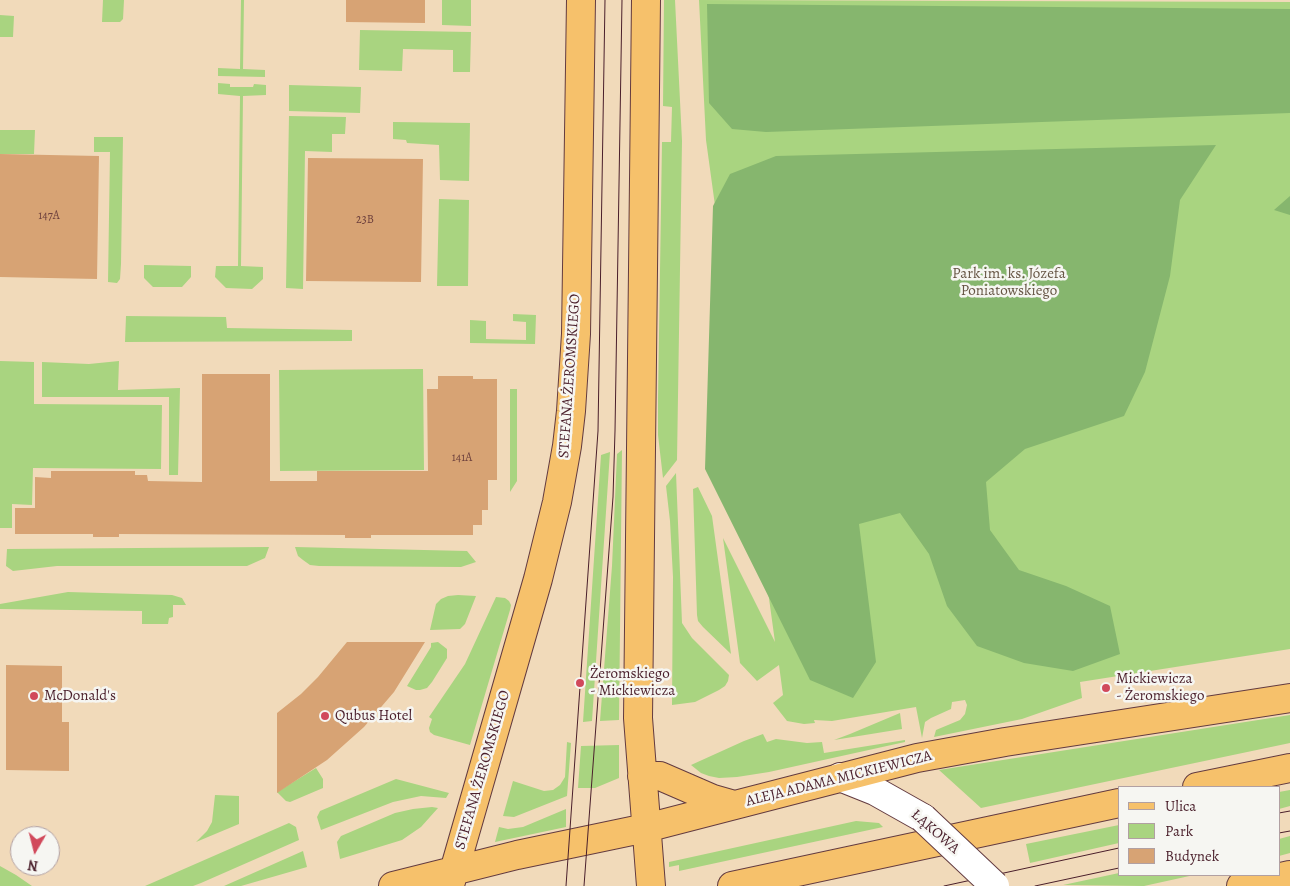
<!DOCTYPE html>
<html>
<head>
<meta charset="utf-8">
<style>
	body { margin:0 }
	#map { position:relative; width:1290px; height:886px; overflow:hidden; background:#f1daba; font-family:Alegreya,serif }
	canvas { display:block }
	.legend { position:absolute; left:1118px; top:786px; width:162px; height:90px; box-sizing:border-box; background:#f6f6f2; border:1px solid #b1a0a2; margin:0; padding:6px 9px; list-style:none; font-size:15px; color:#4a1f2b }
	.legend li { display:flex; align-items:center; gap:10px; height:25px }
	.legend b { width:25px; border:1px solid #b1a0a2 }
	.north { position:absolute; left:10px; top:826px; width:50px; height:50px; box-sizing:border-box; background:#f6f6f2; border:1px solid #b1a0a2; border-radius:50%; rotate:188deg; font-size:14px; font-weight:700; line-height:20px; text-align:center; color:#4a1f2b }
	.north::after { content:''; display:block; margin:auto; width:18px; height:22px; background:#d1495b; clip-path:polygon(50% 0,100% 100%,50% 72%,0 100%) }
</style>
</head>
<body>
<div id="map">
<canvas width="1290" height="886"></canvas>
<ul class="legend">
<li><b style="height:6px;background:#f6c16b"></b>Ulica</li>
<li><b style="height:14px;background:#a9d480"></b>Park</li>
<li><b style="height:14px;background:#d7a374"></b>Budynek</li>
</ul>
<div class="north">N</div>
</div>
<script>
const ctx = document.querySelector('canvas').getContext('2d');
ctx.lineJoin = 'round';
function fillPath(path, color) { ctx.fillStyle = color; ctx.fill(path, 'evenodd'); }
const poly = rows => new Path2D(rows.map(r => 'M' + r).join(''));
function trace(path, color, width, dash) { ctx.strokeStyle = color; ctx.lineWidth = width; ctx.lineCap = dash ? 'butt' : 'round'; ctx.setLineDash(dash || []); ctx.stroke(path); }
function drawText(font, color, halo, rows, align = 'center') {
  ctx.font = font + ' Alegreya,serif'; ctx.lineWidth = 5; ctx.setLineDash([]); ctx.textBaseline = 'middle'; ctx.strokeStyle = halo; ctx.fillStyle = color; for (const [text, x, y, turn = 0] of rows) {
    ctx.save(); ctx.translate(x, y); ctx.rotate((+turn || 0) * Math.PI / 180); ctx.textAlign = isNaN(turn) ? turn : align; if (halo) ctx.strokeText(text, 0, 0); ctx.fillText(text, 0, 0); ctx.restore();
  }
}
fillPath(poly([
	[103,0,124,0,123,19,120,22,102,22],
	[241,0,244,0,243,69,265,70,265,77,218,76,218,68,240,69],
	[442,0,471,0,471,26,442,25],
	[664,0,675,0,682,141,677,460,663,478,658,435,658,399,662,142,671,142,672,107,663,106],
	[699,0,1290,2,1290,649,1080,682,1082,698,1022,719,934,737,936,730,960,720,965,714,967,705,965,700,952,702,951,709,931,718,925,722,922,738,916,707,832,721,814,720,815,723,804,724,787,721,773,703,783,695,779,665,757,681,740,663,723,538,775,642,706,140],
	[0,15,14,16,13,37,0,37],
	[360,30,471,32,470,72,453,72,453,50,403,49,402,71,359,70],
	[218,83,230,84,230,87,253,87,254,84,266,85,266,95,243,96,241,266,263,267,263,279,252,289,226,288,215,277,216,266,238,266,240,96,218,94],
	[289,85,361,87,360,113,289,111],
	[289,116,346,117,345,134,332,134,332,152,305,151,303,289,286,288],
	[393,122,470,123,469,181,440,180,439,145,407,143,406,140,393,139],
	[0,130,35,130,34,154,0,154],
	[94,137,123,137,121,264,120,279,117,283,108,282,110,152,94,152],
	[439,199,469,200,468,286,437,286],
	[144,265,191,266,191,277,182,287,153,287,144,278],
	[513,314,536,315,535,344,470,343,470,320,486,321,486,339,526,340,526,322,513,321],
	[126,316,226,317,227,328,352,330,352,341,125,342],
	[0,361,34,362,34,404,162,405,161,469,33,468,32,505,12,504,12,528,0,528],
	[119,361,118,390,180,388,178,475,169,475,169,397,42,397,42,362,89,364],
	[423,369,424,470,280,471,279,370],
	[510,389,517,389,517,481,510,492],
	[622,450,619,720,600,721,612,566,617,454],
	[610,452,592,721,583,722,601,455],
	[676,473,682,623,692,638,729,675,728,681,725,686,719,690,695,702,672,705,673,577,670,521,666,486],
	[698,487,712,516,731,654,703,627,698,621,697,615,693,489],
	[269,547,265,558,247,566,57,566,13,571,6,566,7,549],
	[295,547,467,551,476,562,461,567,319,566,310,565,303,560,298,556],
	[68,592,172,595,182,598,186,605,173,605,173,617,169,618,168,624,142,624,142,611,0,609,0,604],
	[458,595,476,596,465,624,460,629,430,630,436,604,441,599,448,596],
	[496,597,505,598,509,601,511,605,510,610,470,745,434,735,430,732,429,728,432,719,429,717,465,664],
	[438,642,447,649,447,658,432,682,427,688,420,690,416,690,407,686,431,647,431,643],
	[900,713,902,729,834,740,850,734],
	[1290,715,1290,743,981,808,939,770],
	[763,734,767,742,776,739,807,743,822,742,824,753,905,740,905,742,769,772,737,777,719,778,709,776,701,773,691,765,744,741],
	[567,742,571,743,567,796,514,817,503,816,513,781,544,791,553,790,560,785,565,777],
	[619,745,619,778,595,788,578,788,581,746],
	[316,768,323,779,323,788,290,802,286,801,277,792],
	[396,779,449,793,446,798,421,796,393,802,321,830,317,817,320,811],
	[1290,790,1290,806,1279,809,1279,792],
	[215,795,239,796,239,824,196,842,207,831,212,822],
	[432,807,438,808,421,827,402,840,340,859,337,842,341,836,395,813,413,809],
	[566,809,566,827,495,842,499,827,508,829,523,827],
	[856,821,879,823,883,827,679,871,679,865,669,867,669,862],
	[289,823,296,827,299,840,201,883,193,886,145,886],
	[1119,825,1119,843,1030,863,1026,844],
	[1290,836,1290,853,1279,856,1279,839],
	[303,851,307,867,241,886,224,886],
	[0,866,16,875,32,886,0,886],
	[1119,873,1119,875,1194,875,1144,886,1063,885]
]), '#a9d480');
fillPath(poly([
	[707,4,1290,9,1290,113,766,132,732,129,709,103],
	[1216,145,1180,200,1170,276,1145,372,1124,416,1025,449,986,482,990,530,1019,570,1066,586,1110,606,1120,654,1073,671,1024,663,977,646,947,606,929,554,900,513,859,524,876,662,853,698,810,680,705,469,713,206,730,174,776,156],
	[1290,196,1290,215,1274,210]
]), '#86b66e');
fillPath(poly([
	[346,0,425,0,425,23,346,22],
	[0,154,99,156,97,279,0,277],
	[308,158,423,159,421,282,306,281],
	[202,374,270,374,270,481,317,481,317,471,428,471,427,389,438,389,438,376,473,376,473,379,497,379,497,480,488,480,488,510,482,510,482,525,473,525,473,535,371,535,371,538,345,538,345,535,119,534,119,537,93,537,93,534,15,534,15,508,35,508,35,477,51,478,51,471,135,471,135,475,147,475,148,481,202,482],
	[347,642,425,642,394,692,364,727,327,760,277,793,277,713,301,694,318,677],
	[6,665,62,666,62,722,69,722,69,771,6,770]
]), '#d7a374');
const minor = poly([
	[840,777,875,791,923,818]
]);
const major = poly([
	[646,0,638,718,651,886],
	[642,776,660,776,713,799,734,805],
	[1197,787,1290,768],
	[450,885,538,579,557,502,567,446,571,411,576,334,581,0],
	[393,886,517,855,646,828,917,758,1005,742,1290,698],
	[732,886,1119,803],
	[1241,886,1290,875]
]);
trace(minor, '#633b40', 30);
trace(major, '#633b40', 30);
trace(minor, '#fff', 28);
trace(major, '#f6c16b', 28);
trace(poly([
	[1279,813,1290,811],
	[1279,833,1290,831],
	[566,886,598,431,605,0],
	[584,886,613,497,615,431,622,0],
	[944,886,1119,848],
	[1035,886,1119,868]
]), '#4a1f2b', 1);
const minorBridge = poly([
	[923,818,995,886]
]);
trace(minorBridge, '#633b40', 30, []);
trace(minorBridge, '#fff', 28);
for (const [x, y, r, color] of [
	[580,683,5,"#d1495b"],
	[1106,688,5,"#d1495b"],
	[34,696,5,"#d1495b"],
	[325,716,5,"#d1495b"]
]) { const dot = new Path2D(); dot.arc(x, y, r, 0, 2 * Math.PI); ctx.fillStyle = color; ctx.fill(dot); trace(dot, '#f6f6f2', 2); }
drawText('12px', '#6d403d', null, [
	["147A",49,216],
	["23B",365,220],
	["141A",462,458]
]);
drawText('15px', '#654', '#f6f6f2', [
	["Park im. ks. Józefa",1009,274],
	["Poniatowskiego",1009,291]
]);
drawText('15px', '#4a1f2b', '#f6f6f2', [
	["STEFANA ŻEROMSKIEGO",570,376,-86],
	["STEFANA ŻEROMSKIEGO",483,770,-74],
	["ALEJA ADAMA MICKIEWICZA",839,779,-14],
	["ŁĄKOWA",935,832,41]
]);
drawText('15px', '#4a1f2b', '#f6f6f2', [
	["Żeromskiego",590,674],
	["- Mickiewicza",590,691],
	["Mickiewicza",1116,679],
	["- Żeromskiego",1116,696],
	["McDonald's",44,696],
	["Qubus Hotel",335,716]
], 'left');
</script>
</body>
</html>
